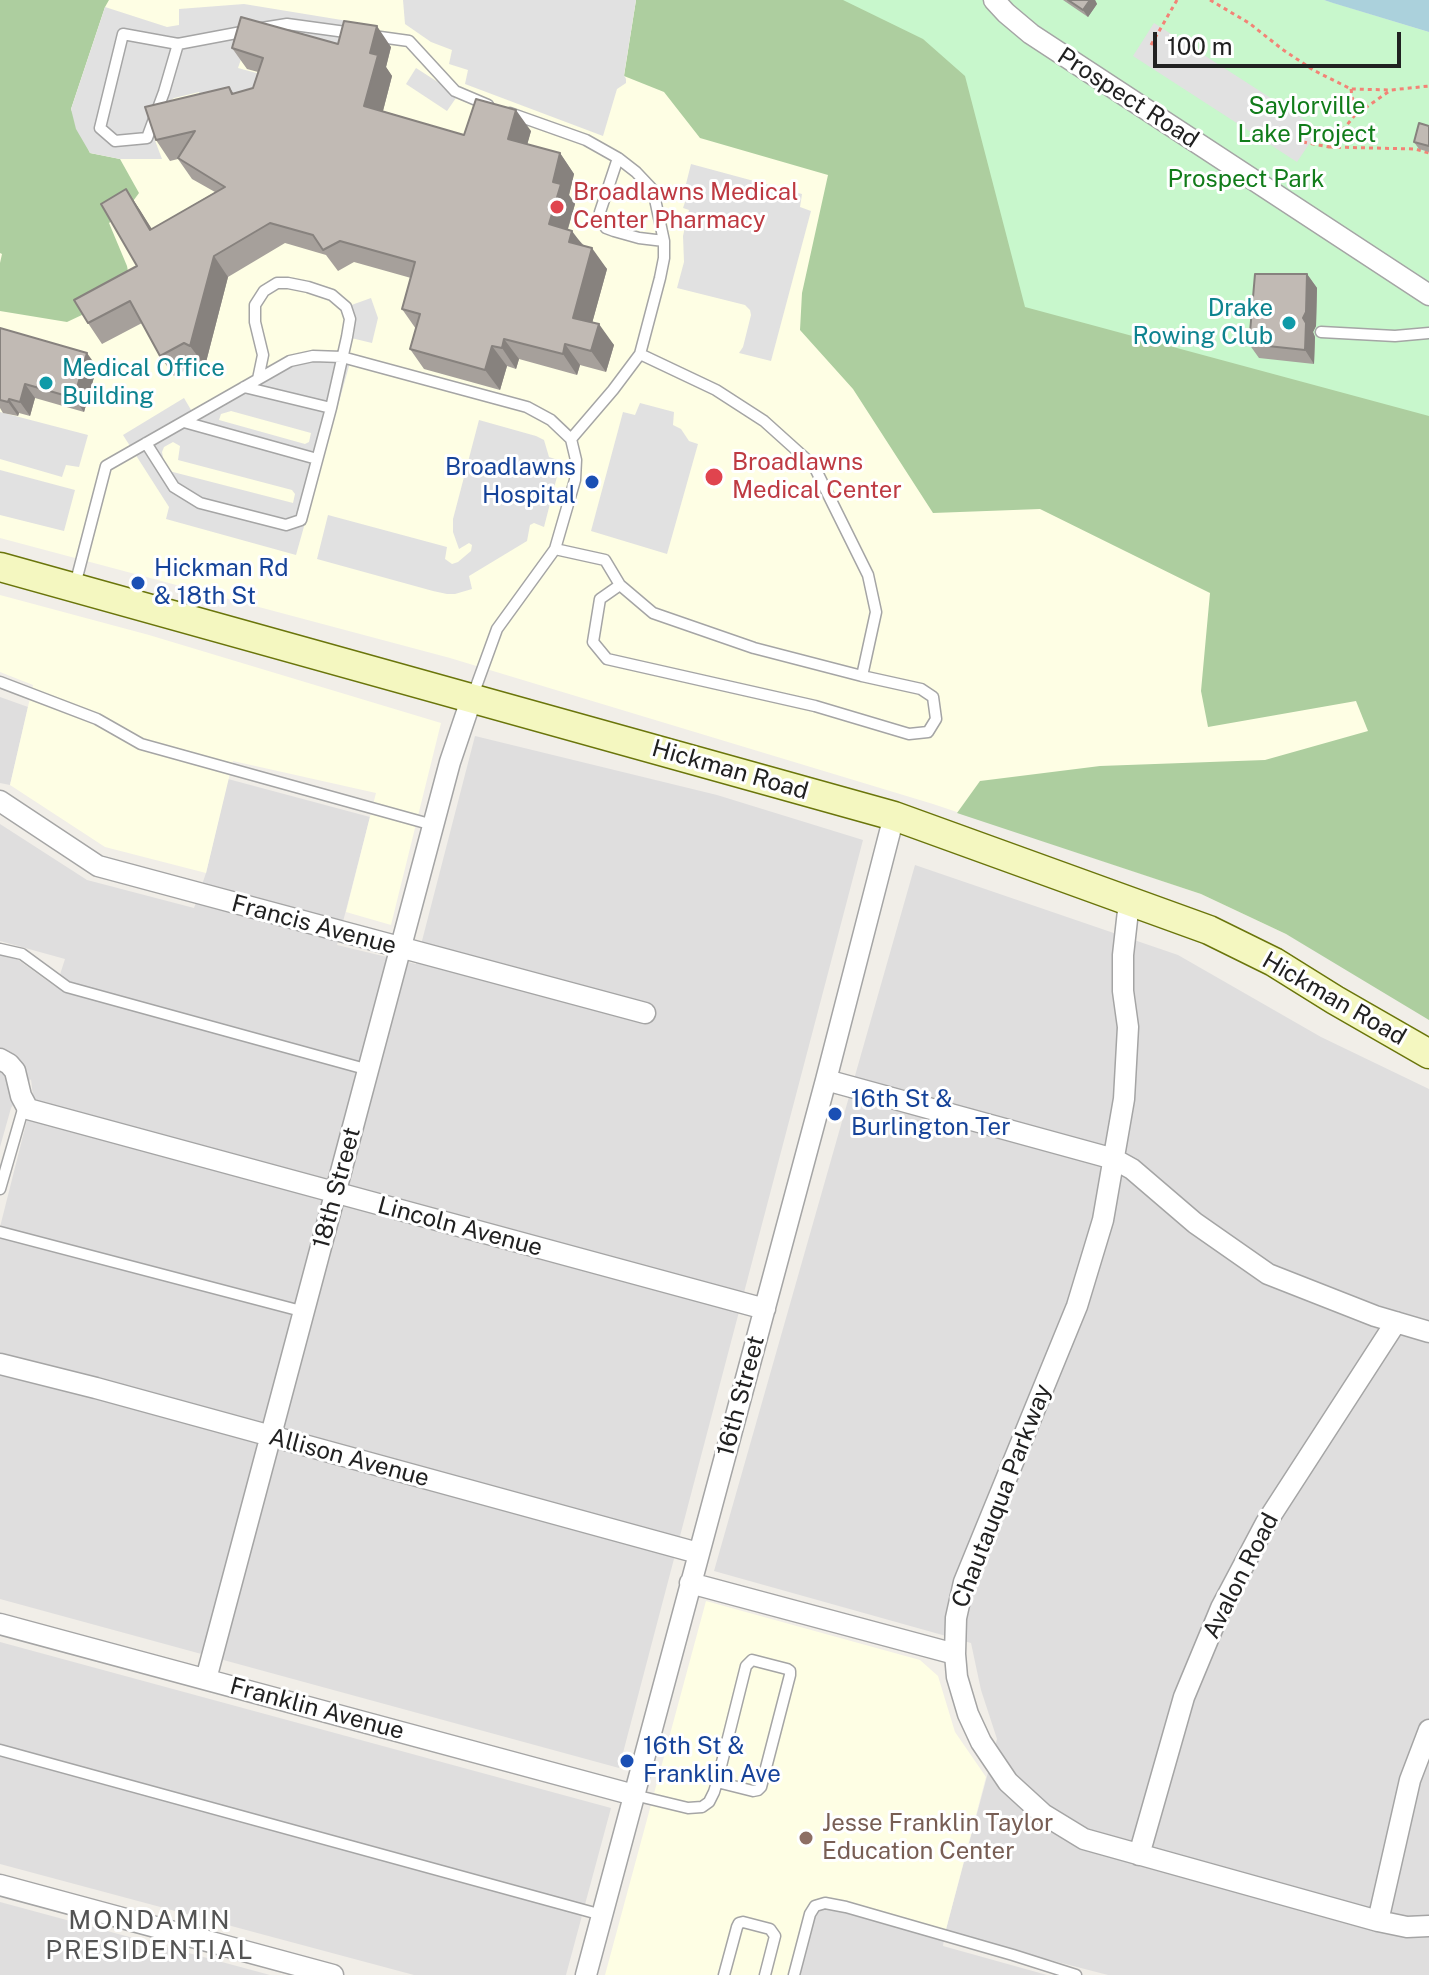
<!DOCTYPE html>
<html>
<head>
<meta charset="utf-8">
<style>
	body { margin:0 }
	#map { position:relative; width:1429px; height:1975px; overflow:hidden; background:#f1eee8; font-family:"Public Sans",sans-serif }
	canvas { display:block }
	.scale { position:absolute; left:1153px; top:32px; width:248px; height:36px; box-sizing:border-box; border:4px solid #212121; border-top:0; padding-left:10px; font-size:24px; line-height:28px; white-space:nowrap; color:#212121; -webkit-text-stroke:6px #fff; paint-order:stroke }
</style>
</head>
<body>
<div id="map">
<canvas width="1429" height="1975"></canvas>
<div class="scale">100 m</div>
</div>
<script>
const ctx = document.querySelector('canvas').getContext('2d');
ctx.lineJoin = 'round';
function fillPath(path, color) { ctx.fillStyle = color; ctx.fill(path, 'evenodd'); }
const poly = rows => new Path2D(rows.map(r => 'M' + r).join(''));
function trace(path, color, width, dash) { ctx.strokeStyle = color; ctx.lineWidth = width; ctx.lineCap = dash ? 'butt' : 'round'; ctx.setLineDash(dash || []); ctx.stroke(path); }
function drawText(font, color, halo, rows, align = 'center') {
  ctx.font = font + ' "Public Sans",sans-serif'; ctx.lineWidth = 6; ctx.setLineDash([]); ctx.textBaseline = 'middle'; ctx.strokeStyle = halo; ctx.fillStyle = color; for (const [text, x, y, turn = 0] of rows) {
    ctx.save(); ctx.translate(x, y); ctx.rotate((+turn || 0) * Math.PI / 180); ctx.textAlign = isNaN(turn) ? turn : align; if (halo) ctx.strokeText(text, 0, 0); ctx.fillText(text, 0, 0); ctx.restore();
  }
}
fillPath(poly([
	[0,697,28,707,10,785,0,783],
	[475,736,717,795,863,840,619,1768,0,1599,0,1227,33,1096,31,1079,11,1108,0,1147,0,954,17,959,56,987,65,959,0,941,0,824,87,880,194,908,206,873,228,779,370,817,337,945,416,964],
	[915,865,1178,955,1321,1037,1429,1089,1429,1975,1108,1975,945,1933,943,1946,1047,1975,792,1975,815,1899,945,1933,997,1739,981,1690,971,1643,714,1571],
	[0,1642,611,1808,566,1975,414,1975,0,1864],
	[0,1902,270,1975,0,1975]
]), '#dfdede');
fillPath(poly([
	[74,0,878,0,1429,416,1429,1013,1286,934,1201,894,933,804,450,658,0,538,0,250],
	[0,595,149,635,441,723,391,925,346,912,376,793,233,761,206,873,105,847,10,785,33,685,0,672],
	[706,1601,920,1660,938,1676,955,1732,986,1777,945,1933,815,1899,792,1975,605,1975]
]), '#fefee4');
fillPath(poly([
	[0,0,109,0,105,7,71,109,90,153,120,159,139,193,128,208,109,223,127,266,130,282,101,306,67,322,0,311,0,263,2,254,0,253],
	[636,0,955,0,1429,358,1429,1020,1286,934,1201,894,957,813,980,781,1100,766,1265,760,1368,731,1356,701,1208,727,1201,691,1210,593,1040,509,933,513,853,389,800,330,802,293,828,175,700,138,664,92,624,76]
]), '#adce9f');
fillPath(poly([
	[843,0,1324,0,1429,32,1429,416,1025,307,965,76,923,39]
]), '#c8f7cc');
fillPath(poly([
	[403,0,636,0,624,75,626,79,626,83,617,89,603,136,465,84,468,70,449,64,452,50,431,42,405,24],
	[244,4,360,23,352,63,250,33,238,68,275,78,205,113,199,92,174,98,153,112,151,130,162,159,120,159,90,153,76,129,71,109,105,7,167,27,179,25,179,9],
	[1154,23,1319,129,1297,162,1133,56],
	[416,68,458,95,447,111,406,84],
	[691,164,802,194,800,207,811,211,771,361,739,353,743,347,751,315,750,310,745,305,677,288,684,262,683,236,689,210,683,208,686,199,684,192],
	[371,298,378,318,372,343,347,337,346,307],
	[351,359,296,555,166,519,169,507,123,435,184,398,194,415,290,361],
	[231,411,311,433,309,442,305,444,219,420,221,414],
	[173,442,180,446,178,460,292,490,295,494,293,503,169,471,164,463,162,452,164,447],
	[640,403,674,412,673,425,681,429,689,441,698,444,667,554,591,531,623,412,635,415],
	[0,412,88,435,79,467,66,465,62,477,0,459],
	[479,420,536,436,544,440,549,457,561,461,544,527,534,523,530,525,527,541,469,576,472,589,455,594,447,594,433,591,317,559,328,515,447,547,445,559,452,564,458,562,471,551,472,545,469,543,459,549,453,532,453,519],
	[0,470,75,490,64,531,0,515]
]), '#e1e1e1');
fillPath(poly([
	[1324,0,1429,0,1429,32,1333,3]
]), '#abd1dc');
const lane = poly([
	[262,28,287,24,353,33],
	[373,36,409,41,455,91,488,105],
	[178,44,164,92,147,138,115,141,100,128,123,34,178,44,247,31],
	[510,113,586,140,618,158,636,172,653,190,664,241,664,258,660,278,640,354,613,390,571,439],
	[618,158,600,212,601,221,606,228,614,231,639,238,664,241],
	[1321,332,1395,336,1429,333],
	[244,387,331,408],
	[184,422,317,459],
	[146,443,174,487,200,503,286,525,301,520,331,408,347,337,350,319,346,307,332,295,308,287,288,283,277,283,264,291,255,305,255,322,263,355,258,379],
	[555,549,605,560,620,585,653,613,754,648,862,676,876,612,868,575,814,466,764,421,716,390,640,354],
	[75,585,106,466,290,361,313,356,342,357,527,407,551,420,571,439,576,460,575,480,555,549,497,629,473,695],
	[620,585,600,599,593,642,607,659,815,706,909,734,928,732,936,719,933,697,921,689,862,676],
	[0,682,97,719,141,744,433,825],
	[0,949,22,954,67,987,369,1070],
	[0,1189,24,1106],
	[0,1232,305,1312],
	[0,1750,602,1915],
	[634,1795,688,1808,702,1807,709,1802,714,1792,717,1782,746,1666,752,1660,787,1669,790,1671,790,1675,761,1787,758,1790,753,1791,717,1782],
	[724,1975,737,1927,739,1923,743,1922,770,1929,775,1936,765,1975],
	[794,1975,810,1914,815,1906,825,1903,846,1907,1013,1955,1076,1975]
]);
const street = poly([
	[994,0,1006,13,1031,34,1429,295],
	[0,801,98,866,645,1013],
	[1129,902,1123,955,1123,991,1128,1027,1124,1099,1103,1220,1077,1306,964,1582,956,1618,955,1654,957,1677,968,1714,981,1742,1008,1782,1043,1814,1084,1839,1378,1921,1407,1927,1429,1926],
	[0,1059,9,1064,15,1071,21,1096,28,1109,765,1309],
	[826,1080,1114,1159,1132,1169,1195,1223,1268,1274,1375,1316,1429,1332],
	[0,1364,96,1388,698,1553],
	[690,1583,955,1654],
	[0,1624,634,1795],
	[206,1679,450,762,472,697],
	[1139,1855,1184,1697,1221,1608,1266,1523,1396,1322],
	[0,1885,333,1975],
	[1378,1921,1410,1780,1429,1730],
	[586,1975,826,1080,894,816]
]);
const secondary = poly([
	[0,567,894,816,1209,930,1274,962,1335,1000,1429,1054]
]);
trace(lane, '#a5a5a5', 13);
trace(street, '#a5a5a5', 23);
trace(secondary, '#6a750b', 31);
trace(poly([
	[1210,0,1249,23,1282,49,1313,70,1351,89,1391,90,1429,86],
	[1151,45,1177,0],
	[1351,89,1355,115],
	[1303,142,1329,147,1355,115,1391,90],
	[1329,147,1415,149,1429,153]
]), '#f38376', 3, [4, 4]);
trace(lane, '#fff', 10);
trace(street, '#fff', 20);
trace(secondary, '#f4f7c0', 28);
fillPath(poly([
	[1063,0,1095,0,1097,4,1088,17],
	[338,44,391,47,386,67,392,76,383,111,464,135,531,131,527,144,560,153,574,174,569,195,575,204,568,229,607,269,592,323,614,345,606,372,580,365,577,375,519,359,516,369,507,366,500,390,424,369,410,349,416,329,402,309,411,278,354,262,338,271,326,255,285,243,228,277,205,366,198,364,174,376,160,356,142,323,102,344,88,323,137,266,126,189,152,229,215,192,192,179,178,159,170,161,156,140,229,87,234,94,253,88,258,72,247,69,232,48],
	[1429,126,1429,152,1419,149,1414,142],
	[1307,274,1317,288,1316,326,1313,332,1315,337,1314,364,1259,358,1249,344],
	[0,328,97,367,84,412,35,398,30,416,19,413,18,416,3,413,0,408]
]), '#a6a09b');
fillPath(poly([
	[1090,0,1095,0,1097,4,1088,17,1083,10],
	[377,26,391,47,386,67,392,76,379,126,364,106,370,53],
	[516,110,531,131,523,160,508,139],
	[560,153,574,174,569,195,575,204,563,245,549,224,553,182],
	[126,189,140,210,165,251,150,230],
	[572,231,587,251,569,242],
	[592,248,607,269,588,338,573,318],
	[214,256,228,277,205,366,190,346],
	[1307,274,1317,288,1316,326,1313,332,1315,337,1314,364,1305,350,1303,318],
	[599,324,614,345,606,372,591,351],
	[504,339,519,359,516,369,502,348],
	[565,344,580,365,577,375,563,354],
	[492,346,507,366,500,390,485,370],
	[87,353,97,367,84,412,74,398],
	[25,384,35,398,30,416,20,402],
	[9,399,19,413,18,416,8,402]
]), '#87827e');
const building = poly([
	[1068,0,1090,0,1083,10,1068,0],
	[241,17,338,44,344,21,377,26,370,53,378,55,364,106,464,135,476,99,516,110,508,139,560,153,553,182,561,184,549,224,572,231,569,242,592,248,573,318,599,324,591,351,565,344,563,354,504,339,502,348,492,346,485,370,410,349,420,314,402,309,415,262,340,241,323,250,313,235,270,223,214,256,190,346,184,343,160,356,130,301,88,323,74,300,137,266,101,204,126,189,150,230,225,187,178,158,195,131,156,140,145,107,229,87,232,94,253,88,263,58,232,48,241,17],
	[1419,123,1429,126,1429,146,1414,142,1419,123],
	[1255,274,1307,274,1306,312,1303,318,1306,323,1305,350,1249,344,1255,274],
	[0,328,87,353,74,398,25,384,20,402,9,399,8,402,0,400,0,328]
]);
fillPath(building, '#c1bab4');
trace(building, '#87827e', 2);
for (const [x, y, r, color] of [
	[557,207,8,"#e0444e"],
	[1289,323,8,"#0f9aa8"],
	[46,383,8,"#0f9aa8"],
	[714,477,10,"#e0444e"],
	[592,482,8,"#1a4fb4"],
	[138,583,8,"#1a4fb4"],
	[835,1114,8,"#1a4fb4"],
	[627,1761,8,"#1a4fb4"],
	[806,1838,8,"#8d6e63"]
]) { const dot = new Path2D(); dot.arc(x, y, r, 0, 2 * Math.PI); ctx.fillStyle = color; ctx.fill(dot); trace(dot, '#fff', 3); }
drawText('24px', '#212121', '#fff', [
	["Prospect Road",1128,98,33],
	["Hickman Road",730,770,16],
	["Francis Avenue",314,925,15],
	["Hickman Road",1334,999,30],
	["18th Street",337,1188,-75],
	["Lincoln Avenue",460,1227,15],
	["16th Street",741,1396,-75],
	["Allison Avenue",349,1458,15],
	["Chautauqua Parkway",1002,1496,-69],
	["Avalon Road",1241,1576,-63],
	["Franklin Avenue",317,1709,15]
]);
drawText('24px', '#117c1a', '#fff', [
	["Saylorville",1307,107],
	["Lake Project",1307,135],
	["Prospect Park",1246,180]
]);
drawText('24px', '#be3a42', '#fff', [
	["Broadlawns Medical",573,193],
	["Center Pharmacy",573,221],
	["Broadlawns",732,463],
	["Medical Center",732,491]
], 'left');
drawText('24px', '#0d838f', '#fff', [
	["Drake",1273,309],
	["Rowing Club",1273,337],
	["Medical Office",62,369,"left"],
	["Building",62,397,"left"]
], 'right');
drawText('24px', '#164399', '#fff', [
	["Broadlawns",576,468,"right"],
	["Hospital",576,496,"right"],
	["Hickman Rd",154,569],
	["& 18th St",154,597],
	["16th St &",851,1100],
	["Burlington Ter",851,1128],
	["16th St &",643,1747],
	["Franklin Ave",643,1775]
], 'left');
drawText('24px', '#785e54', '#fff', [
	["Jesse Franklin Taylor",822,1824],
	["Education Center",822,1852]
], 'left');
ctx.letterSpacing = '2px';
drawText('26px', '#545454', '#fff', [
	["MONDAMIN",150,1921],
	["PRESIDENTIAL",150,1951]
]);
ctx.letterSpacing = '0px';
</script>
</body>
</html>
